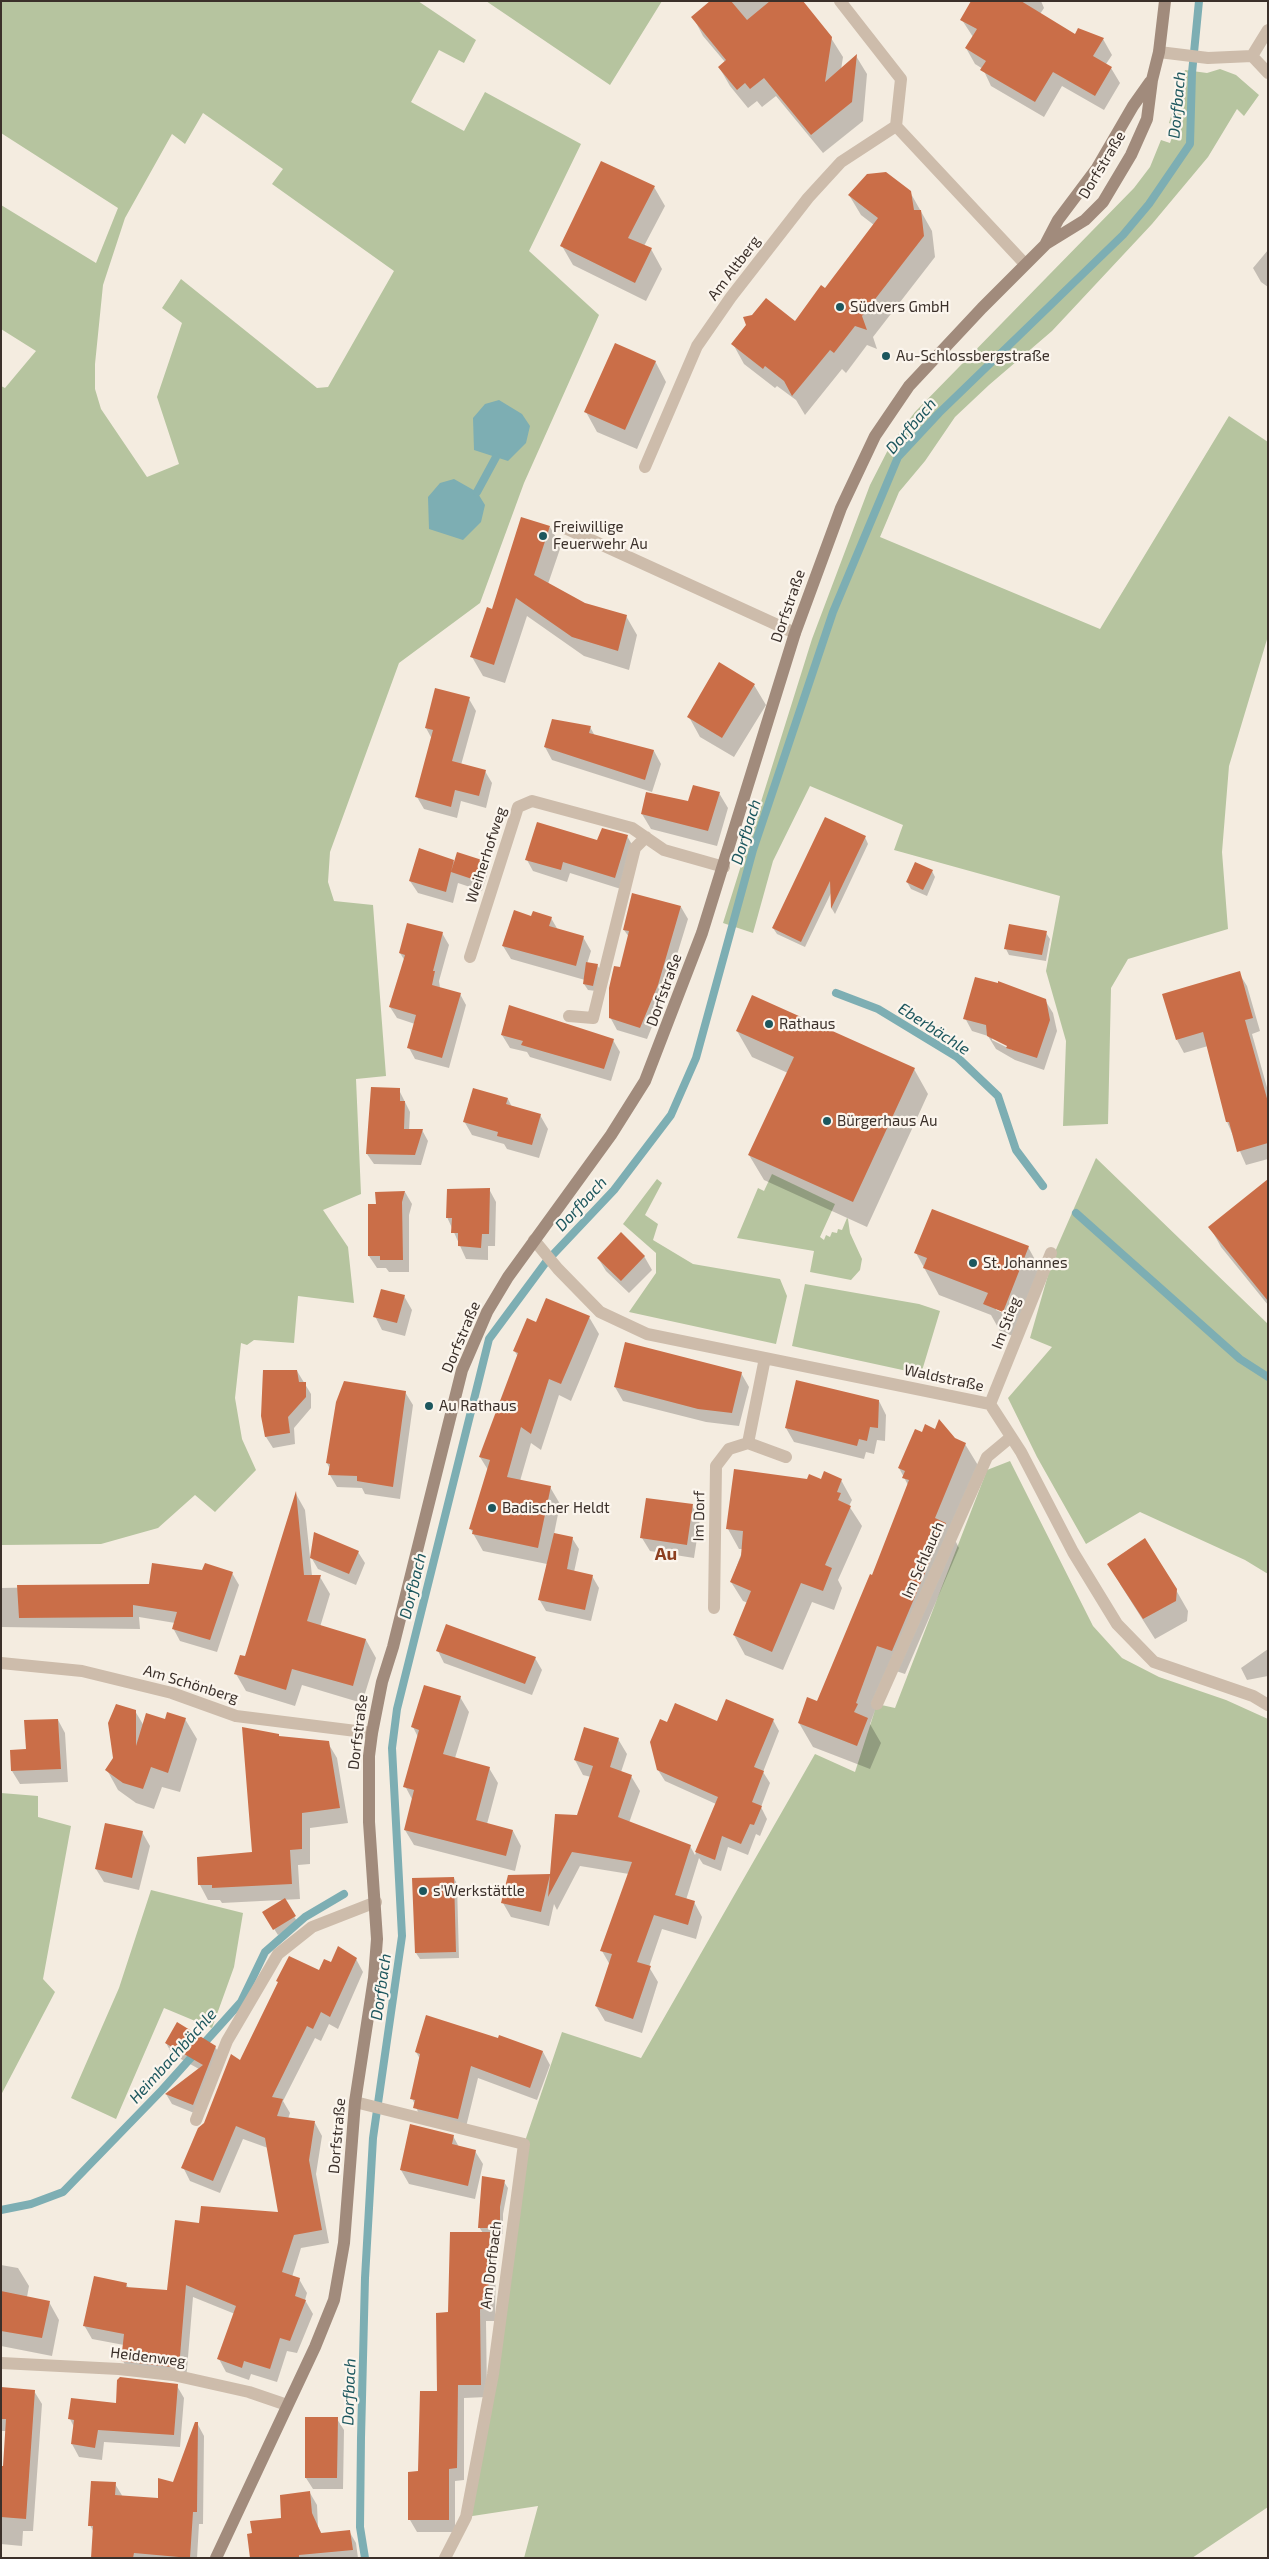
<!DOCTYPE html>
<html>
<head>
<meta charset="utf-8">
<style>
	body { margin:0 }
	#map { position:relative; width:1269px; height:2559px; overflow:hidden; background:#f4ece0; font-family:"Exo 2",sans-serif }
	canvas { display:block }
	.frame { position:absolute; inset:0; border:2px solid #3b302a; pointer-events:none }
</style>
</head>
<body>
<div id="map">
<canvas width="1269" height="2559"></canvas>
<div class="frame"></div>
</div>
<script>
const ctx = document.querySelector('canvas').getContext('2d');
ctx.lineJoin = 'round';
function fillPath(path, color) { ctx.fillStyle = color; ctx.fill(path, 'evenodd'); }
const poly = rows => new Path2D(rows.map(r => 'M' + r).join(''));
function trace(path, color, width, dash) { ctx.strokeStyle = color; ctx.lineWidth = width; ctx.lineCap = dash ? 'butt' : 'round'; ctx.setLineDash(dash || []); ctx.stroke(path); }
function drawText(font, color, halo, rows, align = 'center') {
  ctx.font = font + ' "Exo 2",sans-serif'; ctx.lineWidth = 4.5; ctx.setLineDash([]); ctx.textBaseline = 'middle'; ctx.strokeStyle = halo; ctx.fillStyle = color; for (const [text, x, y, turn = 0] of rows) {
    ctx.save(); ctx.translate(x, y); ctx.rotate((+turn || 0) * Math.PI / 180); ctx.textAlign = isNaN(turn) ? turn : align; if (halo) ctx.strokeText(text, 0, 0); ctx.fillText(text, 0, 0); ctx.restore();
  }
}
fillPath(poly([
	[1,1,418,1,476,40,464,63,439,50,411,102,464,131,485,92,581,144,529,251,599,315,524,483,480,603,399,663,330,852,328,882,334,901,373,905,386,1076,356,1079,361,1194,323,1210,348,1247,354,1303,298,1296,294,1343,254,1340,247,1345,241,1343,235,1398,242,1439,256,1470,215,1512,195,1495,158,1528,101,1544,1,1545,1,386,5,388,36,351,1,329,1,205,96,263,118,208,1,133],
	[203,113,283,169,272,184,394,271,328,387,317,388,181,279,162,308,182,323,157,397,179,464,147,477,101,409,95,389,95,364,103,285,125,218,172,134,185,144],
	[486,1,662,1,610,85],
	[1220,69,1236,75,1259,95,1244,116,1237,109,1208,157,1152,224,1052,331,989,385,955,417,925,461,899,492,880,537,1100,629,1229,416,1268,442,1268,636,1229,766,1222,852,1228,929,1128,959,1111,988,1108,1124,1063,1126,1066,1041,1046,971,1060,896,894,850,903,825,810,786,773,861,753,933,723,923,812,639,870,485,891,444,915,412,1134,188,1150,167,1161,140,1170,143,1176,126,1169,123,1185,70,1207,73],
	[1096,1158,1268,1324,1268,1574,1245,1560,1140,1512,1086,1544,1037,1457,1008,1398,1052,1347,1030,1338,1054,1254],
	[772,1174,835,1204,820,1237,824,1240,826,1235,830,1237,832,1232,837,1233,838,1229,842,1230,847,1218,848,1219,850,1233,862,1259,860,1270,851,1280,810,1272,814,1251,737,1238,758,1188,764,1191],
	[657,1179,662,1183,645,1215,658,1224,653,1240,693,1264,780,1279,787,1296,776,1344,629,1312,656,1273,656,1253,623,1224],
	[805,1284,919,1304,940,1311,921,1374,792,1346],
	[1010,1461,1093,1626,1122,1658,1159,1677,1226,1700,1268,1719,1268,2507,1192,2558,524,2558,538,2506,466,2517,524,2144,562,2032,641,2058,815,1754,855,1772,877,1704,895,1708,987,1470],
	[1,1793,38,1796,38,1817,71,1826,43,1979,55,1992,1,2095],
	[151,1890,243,1913,234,1967,212,2028,164,2008,116,2119,71,2098,119,1988]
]), '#b6c49f');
fillPath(poly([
	[499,400,522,414,530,426,526,443,508,461,474,450,473,418,485,404],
	[454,479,477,492,485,505,481,522,463,540,429,529,428,497,440,483]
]), '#7daeb3');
fillPath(poly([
	[712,1,800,1,831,38,843,57,841,70,856,56,867,74,863,121,823,153,776,96,762,107,757,101,748,108,730,86,719,67,725,62,703,36,693,17],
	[972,1,1041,1,1044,8,1040,14,1076,35,1103,39,1112,55,1106,64,1111,68,1120,83,1104,110,1062,86,1044,117,991,86,983,69,975,64,966,48,973,37,962,20],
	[654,187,665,206,644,246,651,249,662,269,646,301,573,265,562,246],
	[910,192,932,231,935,257,873,337,877,349,867,345,846,373,842,369,805,415,796,400,777,386,775,388,744,364,733,344,795,323,825,290,874,225,861,215,849,195],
	[1268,250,1268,287,1261,282,1253,268],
	[655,361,666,382,637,449,597,432,586,412],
	[550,527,561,546,548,584,585,604,626,616,637,635,629,670,584,656,527,616,505,683,483,676,472,657],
	[754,685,766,705,734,757,700,737,689,717],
	[469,699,476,711,461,765,485,771,492,783,486,808,461,801,457,818,424,809,417,797,432,739,426,728],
	[590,727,595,736,654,751,661,764,652,792,552,760,545,747],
	[719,793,728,808,717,846,651,829,642,814],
	[627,836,634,848,621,889,570,873,567,882,533,871,527,860],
	[865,837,868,844,835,914,832,909,832,891,805,947,777,934,773,928],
	[453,861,455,864,482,861,488,872,482,891,458,883,453,903,418,893,410,881],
	[932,871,935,877,927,896,911,889,907,882],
	[681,907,688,919,664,997,647,1039,617,1030,610,1017,629,937,624,930],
	[551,918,558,930,583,937,591,951,587,964,597,965,601,971,596,991,588,990,584,984,585,980,511,959,503,946],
	[442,933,449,945,439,981,440,988,460,994,466,1005,449,1068,415,1059,409,1048,415,1024,397,1018,390,1007,405,961,400,953],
	[1046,933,1050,939,1046,961,1009,955,1006,949],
	[1239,973,1247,986,1260,1031,1252,1034,1268,1091,1268,1159,1246,1165,1227,1122,1208,1046,1184,1053,1177,1040],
	[1045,1000,1053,1013,1057,1031,1044,1070,1015,1060,996,1049,988,1036,972,1031,965,1018],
	[992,1038,1013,1048,1012,1050,992,1040],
	[737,1031,914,1069,928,1094,867,1227,764,1180,749,1155,788,1073,752,1057],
	[502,1035,613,1040,620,1052,611,1081,530,1057,527,1052,510,1048],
	[399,1090,410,1112,409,1131,422,1130,428,1141,421,1165,374,1164,367,1154],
	[508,1099,512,1107,540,1115,548,1129,539,1158,507,1149,504,1144,472,1135,464,1121],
	[489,1189,496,1202,495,1246,488,1246,488,1260,466,1259,447,1217],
	[1268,1189,1268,1305,1221,1247,1210,1227],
	[405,1192,412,1204,409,1215,409,1272,389,1272,386,1268,377,1268,369,1256,377,1205],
	[1028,1247,1043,1274,1018,1338,1000,1331,991,1315,939,1295,916,1253],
	[996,1308,1009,1313,1008,1315,996,1310],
	[644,1256,652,1270,629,1293,606,1271,598,1258],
	[404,1296,412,1310,405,1336,382,1330,375,1316],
	[589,1317,599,1334,571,1401,559,1395,541,1450,531,1443,520,1481,550,1487,560,1504,554,1534,572,1538,579,1549,574,1572,592,1576,599,1588,591,1621,546,1611,539,1599,547,1564,483,1551,470,1528,488,1470,480,1457,518,1357,514,1350,536,1324],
	[626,1344,741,1373,749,1387,739,1426,706,1422,623,1401,615,1387],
	[297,1371,311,1394,311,1408,294,1428,295,1444,273,1448,266,1437,263,1415],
	[405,1392,413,1405,400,1499,365,1494,362,1488,337,1487,330,1475,330,1469,327,1463],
	[879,1401,886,1415,885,1441,877,1440,874,1454,866,1452,864,1459,794,1442,786,1428],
	[954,1439,965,1444,979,1467,952,1534,959,1548,905,1674,890,1669,870,1724,881,1743,870,1769,813,1747,799,1723,817,1702,873,1577,908,1485,899,1468],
	[841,1480,852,1500,849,1506,862,1526,838,1580,842,1588,834,1610,812,1602,783,1670,745,1655,734,1635,748,1603,743,1601,731,1582,743,1549,739,1549,728,1529,807,1481],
	[296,1494,305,1510,312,1576,320,1577,330,1594,320,1627,366,1640,376,1658,362,1703,302,1685,295,1706,246,1691,236,1674,246,1658],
	[692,1506,700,1519,694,1558,650,1551,642,1538],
	[358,1552,365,1563,356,1585,318,1569,311,1557],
	[203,1572,232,1573,239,1585,217,1652,180,1641,173,1628,175,1623,139,1617,140,1629,1,1627,1,1588,150,1585],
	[1120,1584,1176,1590,1188,1611,1187,1621,1155,1639],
	[1268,1649,1268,1676,1247,1680,1241,1668],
	[438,1651,535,1658,542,1670,532,1695,444,1663],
	[460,1697,469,1712,455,1758,489,1768,498,1783,487,1824,513,1831,521,1846,515,1871,414,1845,405,1830,413,1801,405,1786,418,1737,413,1727],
	[135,1711,144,1726,166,1720,185,1719,197,1739,180,1792,162,1787,154,1809,136,1803,118,1790,107,1770,114,1759],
	[58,1720,65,1733,68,1782,20,1784,12,1771,27,1750],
	[773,1720,779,1731,763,1772,770,1783,761,1807,767,1819,760,1836,756,1834,748,1855,728,1847,721,1871,703,1864,699,1858,686,1900,694,1902,702,1917,696,1939,662,1929,649,1967,658,1982,642,2033,605,2021,596,2006,610,1965,602,1951,629,1874,580,1866,557,1910,554,1904,549,1926,511,1917,503,1903,509,1876,551,1875,578,1816,591,1777,583,1775,575,1760,618,1739,627,1754,621,1772,631,1776,640,1791,629,1823,690,1846,695,1855,716,1804,665,1781,658,1770,668,1724],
	[280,1738,328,1743,337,1758,348,1823,310,1828,310,1864,298,1865,300,1899,222,1903,220,1900,208,1900,200,1885,253,1853],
	[142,1832,150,1846,139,1890,104,1882,96,1869],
	[454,1878,457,1884,459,1958,420,1959,416,1953],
	[284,1900,298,1923,278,1935,264,1913],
	[356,1959,363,1972,338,2029,329,2024,321,2041,315,2038,283,2101,290,2113,288,2119,315,2123,322,2136,316,2174,329,2243,301,2248,292,2277,299,2279,307,2293,305,2300,313,2314,297,2353,287,2351,277,2382,251,2374,249,2380,226,2372,219,2359,235,2314,193,2297,186,2381,130,2374,123,2361,124,2345,92,2339,84,2325,126,2284,129,2289,168,2292,200,2224,280,2214,268,2148,243,2139,220,2193,190,2181,183,2167,241,2062,319,1972,332,1964],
	[500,2036,543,2052,550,2065,537,2100,478,2078,465,2131,422,2121,412,2098,420,2059,416,2052,499,2039],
	[166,2043,215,2047,222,2057,199,2115,172,2104,166,2094,199,2069,172,2054],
	[411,2126,453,2136,459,2147,475,2151,483,2164,475,2199,409,2184,401,2170],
	[504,2182,508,2188,503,2214,503,2234,489,2234,496,2246,495,2321,486,2321,487,2397,464,2398,464,2480,455,2481,455,2532,417,2532,410,2520,438,2392,450,2314,483,2233,479,2227],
	[1,2265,18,2268,29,2286,27,2297,49,2302,59,2320,52,2356,1,2346],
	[177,2386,184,2398,180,2447,104,2442,102,2460,79,2457,72,2444,74,2427,70,2419],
	[1,2388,34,2391,42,2404,33,2531,23,2531,22,2546,1,2544,1,2467,4,2467,7,2431,1,2431],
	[337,2419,344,2430,343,2489,313,2489,306,2478],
	[197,2423,204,2436,203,2524,199,2524,197,2558,93,2558,94,2533,90,2525,115,2484,123,2497,159,2499,174,2483],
	[310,2493,317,2505,318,2527,322,2534,349,2531,356,2543,358,2558,251,2558,282,2519]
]), '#0003');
trace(poly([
	[477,492,496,457],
	[836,993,878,1009,957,1057,998,1096,1016,1150,1043,1186],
	[1076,1213,1240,1359,1268,1377],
	[1,2210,31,2204,63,2192,162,2090,241,2002,265,1952,305,1917,344,1894],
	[365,2558,360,2527,361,2438,365,2278,373,2138,402,1936,392,1748,397,1709,489,1339,546,1262,614,1190,671,1115,696,1058,753,850,833,612,898,457,939,413,1123,235,1149,204,1190,144,1192,73,1199,1]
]), '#7daeb3', 8);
fillPath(poly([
	[710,1,731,1,747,20,770,1,803,1,832,37,825,82,857,54,852,102,811,135,764,78,750,89,745,83,737,90,718,67,726,60,691,17],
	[971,1,1021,1,1075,34,1078,28,1104,38,1093,56,1112,67,1095,96,1053,72,1035,102,980,70,986,61,965,48,977,29,960,20],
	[601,161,655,186,628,238,652,248,635,283,560,246],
	[886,172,911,191,914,210,921,210,924,236,862,316,867,330,855,326,834,353,830,350,792,396,784,381,765,366,763,369,731,344,746,325,743,317,752,315,766,298,795,321,821,285,825,288,878,218,848,195,867,174],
	[615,343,656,361,625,430,584,412],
	[521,517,550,526,534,575,585,603,627,615,618,651,572,637,516,598,494,665,470,657,487,607,492,609],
	[719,662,755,684,722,738,687,717],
	[435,688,470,697,452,761,486,770,479,796,455,790,451,807,415,797,433,730,425,728],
	[552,719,591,726,589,733,654,750,645,780,544,747],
	[693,785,720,792,708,831,641,814,646,792,688,801],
	[825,817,866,836,831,909,830,881,801,942,772,928],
	[537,822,597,840,602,828,628,835,615,878,563,862,561,870,525,860],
	[419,848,454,860,446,892,409,881],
	[457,852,482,860,475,880,451,872],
	[915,862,933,870,923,890,906,882],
	[632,893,681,906,658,985,640,1028,609,1018,609,988,614,966,620,967,629,931,623,930],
	[514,910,531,916,533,911,552,917,549,926,584,936,576,966,502,946],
	[407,923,443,932,433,971,435,971,432,985,461,993,442,1058,407,1048,416,1015,389,1007,405,955,399,953],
	[1009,924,1047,931,1042,955,1004,949],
	[586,962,598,964,593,986,583,984],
	[1240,971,1253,1018,1245,1020,1268,1102,1268,1143,1237,1152,1229,1122,1226,1122,1203,1032,1176,1040,1162,994],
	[975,977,998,983,998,981,1046,999,1050,1020,1037,1058,1006,1048,1007,1046,987,1036,986,1025,963,1019],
	[752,995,915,1068,853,1202,748,1155,794,1057,736,1031],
	[509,1005,614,1039,604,1069,521,1045,523,1041,501,1035],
	[371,1087,400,1088,400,1101,405,1101,404,1129,423,1129,415,1155,366,1154],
	[473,1088,508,1098,506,1104,541,1114,532,1145,497,1136,498,1132,463,1122],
	[1268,1179,1268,1301,1208,1227],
	[490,1188,489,1234,482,1234,481,1248,458,1246,458,1233,451,1233,452,1218,446,1218,447,1189],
	[405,1191,402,1202,403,1260,380,1260,380,1256,368,1256,368,1204,376,1204,375,1192],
	[932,1209,1029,1246,1003,1312,983,1304,988,1293,923,1268,927,1258,914,1253],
	[621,1232,645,1256,621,1281,597,1258],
	[381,1289,405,1295,397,1323,373,1317],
	[546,1298,590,1316,561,1384,549,1379,531,1434,521,1427,507,1477,551,1486,538,1548,472,1534,473,1530,469,1529,490,1460,479,1457,518,1353,513,1351,527,1318,536,1322],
	[625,1342,742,1372,732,1413,698,1409,614,1387],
	[263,1370,297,1370,299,1382,306,1382,306,1397,288,1417,290,1433,265,1437,261,1416],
	[796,1380,879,1400,878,1428,870,1427,867,1441,859,1439,857,1446,785,1428],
	[344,1381,406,1391,393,1487,357,1481,357,1476,328,1475,330,1464,326,1463,336,1402],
	[939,1419,955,1438,966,1443,935,1518,946,1523,892,1651,877,1646,856,1703,858,1704,854,1712,868,1718,857,1746,798,1723,807,1697,817,1701,870,1574,872,1575,909,1480,902,1478,905,1471,898,1468,915,1429,922,1432,925,1424,935,1429],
	[734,1469,807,1479,809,1474,821,1479,824,1471,842,1479,837,1492,841,1493,838,1500,851,1506,825,1565,832,1568,823,1591,801,1583,772,1652,733,1635,751,1591,730,1582,741,1556,743,1531,726,1529],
	[296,1491,304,1575,321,1575,307,1621,366,1639,353,1686,292,1669,286,1690,234,1674,240,1655,245,1656],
	[646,1498,693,1504,687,1545,640,1538],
	[314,1532,359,1551,349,1574,310,1558],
	[554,1533,573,1537,567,1569,593,1575,585,1610,538,1600],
	[1145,1538,1177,1589,1176,1601,1143,1619,1107,1564],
	[152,1563,202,1570,205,1563,233,1572,210,1640,172,1629,177,1612,133,1605,133,1617,19,1618,17,1585,149,1584],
	[446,1624,536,1657,525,1684,436,1651],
	[424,1685,461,1696,443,1754,490,1767,476,1820,513,1830,506,1856,404,1830,414,1790,403,1787,419,1730,411,1727],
	[726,1699,774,1719,754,1767,764,1771,752,1802,762,1806,754,1825,750,1824,741,1844,722,1836,715,1860,695,1852,718,1797,657,1770,650,1742,660,1719,667,1722,675,1703,717,1721],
	[116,1704,136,1710,136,1746,146,1713,165,1719,167,1712,186,1718,168,1773,151,1767,143,1789,123,1783,105,1770,113,1758,108,1723],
	[58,1719,61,1769,11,1771,10,1750,26,1749,24,1720],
	[242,1727,279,1734,279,1736,329,1741,340,1808,302,1813,302,1849,290,1850,292,1884,212,1888,212,1885,198,1885,197,1857,252,1852],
	[584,1727,619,1738,610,1767,632,1775,618,1817,691,1845,675,1895,695,1901,688,1925,654,1915,637,1962,651,1966,633,2019,595,2006,612,1954,600,1951,632,1862,572,1852,548,1897,550,1875,541,1912,501,1903,508,1875,550,1874,555,1814,577,1815,593,1766,574,1760],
	[105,1823,143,1831,132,1878,95,1869],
	[454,1877,456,1952,415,1953,412,1878],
	[285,1898,296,1916,273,1930,262,1912],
	[338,1946,357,1958,330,2017,321,2012,313,2029,307,2026,272,2097,283,2099,277,2116,315,2121,309,2160,322,2230,294,2235,282,2272,300,2278,295,2296,306,2300,290,2341,280,2338,270,2369,244,2361,242,2368,217,2359,236,2306,186,2285,179,2368,121,2361,124,2334,83,2326,94,2276,127,2283,126,2287,167,2290,175,2220,199,2223,201,2206,278,2212,265,2138,236,2126,213,2181,181,2168,198,2128,204,2123,231,2054,240,2060,278,1982,276,1981,289,1956,319,1970,324,1959,331,1962],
	[426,2015,498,2038,499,2035,543,2051,530,2088,471,2066,458,2119,413,2108,415,2100,410,2099,420,2054,415,2052],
	[177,2022,216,2046,193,2105,165,2094,203,2065,165,2043],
	[410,2124,454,2135,452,2144,476,2150,468,2186,400,2170],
	[482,2176,505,2180,500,2207,500,2228,478,2228],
	[450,2232,490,2232,488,2309,480,2309,481,2385,458,2385,457,2468,449,2469,449,2520,408,2520,408,2472,418,2471,420,2391,437,2391,436,2313,448,2312],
	[1,2291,50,2301,42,2338,1,2331],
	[120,2377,178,2384,174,2435,98,2430,95,2448,71,2444,74,2420,68,2419,71,2398,116,2403,117,2380],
	[1,2387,35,2390,26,2519,1,2517,1,2466,3,2466,6,2419,1,2419],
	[305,2417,338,2417,337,2478,305,2478],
	[195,2422,198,2422,197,2512,193,2512,190,2558,134,2553,133,2558,91,2558,93,2526,88,2526,91,2481,116,2482,115,2495,158,2498,158,2478,173,2482],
	[310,2491,312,2513,321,2533,350,2530,353,2550,299,2555,299,2558,250,2558,247,2534,252,2533,250,2521,281,2518,280,2495]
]), '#ca6e48');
trace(poly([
	[840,1,901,79,896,126,1025,264],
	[1159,52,1208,58,1252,56],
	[1252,56,1268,30],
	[1252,56,1268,73],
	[645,467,697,346,731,297,808,198,841,162,896,126],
	[565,528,795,633],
	[470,957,518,807,532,801,632,828,664,850,724,867],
	[569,1016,593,1018,635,848,646,837],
	[534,1240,558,1269,600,1312,647,1334,990,1404,1021,1452,1073,1552,1117,1624,1154,1662,1253,1696,1268,1705],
	[990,1404,1051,1253],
	[748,1443,786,1457],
	[714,1608,716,1466,729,1449,748,1443,765,1358],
	[1,1663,82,1671,172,1693,236,1716,372,1733],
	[877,1704,987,1457,1011,1437],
	[355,2102,524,2144,493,2374,466,2517,445,2558],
	[196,2120,227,2041,278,1954,312,1927,376,1902],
	[1,2363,119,2369,173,2375,249,2392,287,2405]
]), '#cdbcab', 12);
trace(poly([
	[1046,243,1058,220,1097,168,1133,106,1150,82],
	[216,2558,315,2347,334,2300,344,2243,355,2102,374,1978,377,1939,369,1822,369,1756,372,1733,382,1682,393,1647,462,1370,487,1312,508,1277,611,1135,645,1081,702,933,795,633,841,508,875,436,909,386,982,308,1046,244,1085,220,1103,202,1131,155,1147,119,1152,80,1159,52,1165,1]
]), '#a18b7c', 12);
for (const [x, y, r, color] of [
	[840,307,5,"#1d575e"],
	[886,356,5,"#1d575e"],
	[543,536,5,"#1d575e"],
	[769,1024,5,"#1d575e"],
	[827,1121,5,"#1d575e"],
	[973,1263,5,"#1d575e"],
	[429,1406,5,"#1d575e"],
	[492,1508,5,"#1d575e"],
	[423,1891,5,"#1d575e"]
]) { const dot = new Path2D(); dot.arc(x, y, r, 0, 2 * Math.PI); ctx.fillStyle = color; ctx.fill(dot); trace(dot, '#fbf5ed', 2); }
drawText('15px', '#3b302a', '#fbf5ed', [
	["Dorfstraße",1102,165,-59],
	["Am Altberg",734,268,-53],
	["Dorfstraße",788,606,-71],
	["Weiherhofweg",486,855,-72],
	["Dorfstraße",664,990,-70],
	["Im Stieg",1006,1323,-69],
	["Dorfstraße",461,1337,-67],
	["Waldstraße",944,1378,12],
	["Im Dorf",699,1516,-89],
	["Im Schlauch",923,1560,-66],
	["Am Schönberg",191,1684,17],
	["Dorfstraße",358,1732,-83],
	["Dorfstraße",337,2136,-85],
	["Am Dorfbach",491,2265,-83],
	["Heidenweg",148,2357,7]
]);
drawText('15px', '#3b302a', '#fbf5ed', [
	["Südvers GmbH",850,307],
	["Au-Schlossbergstraße",896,356],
	["Freiwillige",553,527],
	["Feuerwehr Au",553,544],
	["Rathaus",779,1024],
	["Bürgerhaus Au",837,1121],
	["St. Johannes",983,1263],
	["Au Rathaus",439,1406],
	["Badischer Heldt",502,1508],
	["s'Werkstättle",433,1891]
], 'left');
drawText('italic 16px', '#1d575e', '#fbf5ed', [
	["Dorfbach",1177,105,-85],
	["Dorfbach",911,426,-49],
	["Dorfbach",746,832,-73],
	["Eberbächle",934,1029,33],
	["Dorfbach",581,1204,-47],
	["Dorfbach",413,1586,-76],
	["Dorfbach",381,1987,-82],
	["Heimbachbächle",173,2056,-48],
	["Dorfbach",349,2392,-88]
]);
drawText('bold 18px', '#8d3f20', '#fbf5ed', [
	["Au",666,1554]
]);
</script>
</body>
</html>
